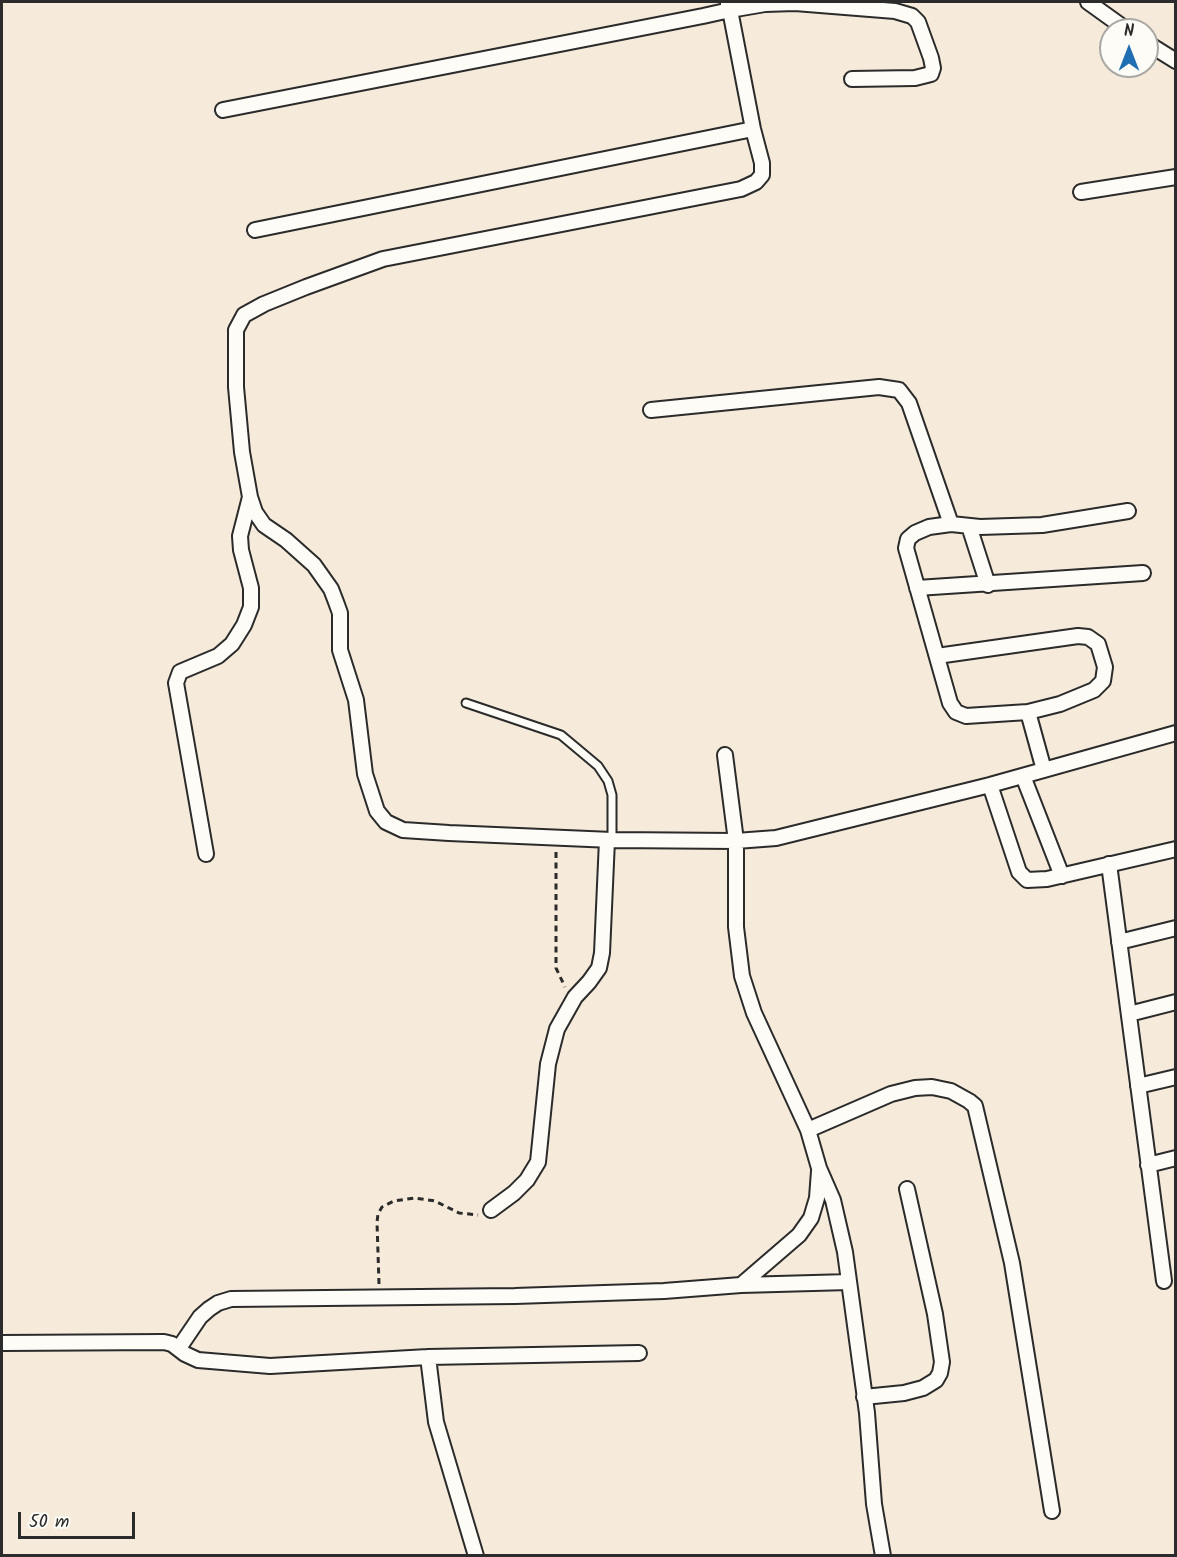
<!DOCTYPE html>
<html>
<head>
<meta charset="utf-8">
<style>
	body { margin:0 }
	#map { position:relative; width:1177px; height:1557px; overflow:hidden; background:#f6ebda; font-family:Kalam,sans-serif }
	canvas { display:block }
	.frame { position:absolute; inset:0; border:3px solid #2b2b2b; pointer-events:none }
	.north { position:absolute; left:1099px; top:18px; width:60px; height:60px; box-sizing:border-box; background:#fdfcf7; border:2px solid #a9a8a5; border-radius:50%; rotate:0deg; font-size:16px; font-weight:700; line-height:24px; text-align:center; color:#2b2b2b }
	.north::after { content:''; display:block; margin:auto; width:21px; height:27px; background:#1f6fb2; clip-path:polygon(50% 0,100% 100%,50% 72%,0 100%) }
	.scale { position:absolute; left:18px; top:1512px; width:117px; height:27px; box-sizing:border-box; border:3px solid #2b2b2b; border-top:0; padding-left:8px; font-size:18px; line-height:21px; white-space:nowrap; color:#2b2b2b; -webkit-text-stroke:4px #fdfcf7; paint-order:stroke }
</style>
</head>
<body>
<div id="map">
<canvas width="1177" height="1557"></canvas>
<div class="frame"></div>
<div class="north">N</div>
<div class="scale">50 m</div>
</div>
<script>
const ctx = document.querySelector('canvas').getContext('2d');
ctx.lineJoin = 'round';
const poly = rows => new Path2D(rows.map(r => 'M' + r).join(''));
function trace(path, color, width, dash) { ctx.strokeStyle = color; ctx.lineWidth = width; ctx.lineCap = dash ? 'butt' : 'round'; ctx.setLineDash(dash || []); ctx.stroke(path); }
const lane = poly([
	[466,703,561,735,598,766,608,781,612,795,612,840]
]);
const street = poly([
	[1088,2,1127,30],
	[1147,43,1176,61],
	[852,79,915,78,931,74,933,68,931,58,918,22,912,16,895,11,795,3,765,4,730,10,753,129,762,163,762,175,756,182,741,189,383,259,306,287,264,304,244,315,236,330,236,387,242,452,250,497,255,512,264,525,286,540,314,565,331,589,336,602,340,613,340,650,356,700,365,774,377,811,386,822,403,830,449,833,612,840,736,841,776,838,990,785,1176,733],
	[223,110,703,16,730,10,728,4],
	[1081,192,1176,177],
	[255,230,753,129],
	[651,410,879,387,899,390,909,403,951,524],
	[969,526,988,585],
	[917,588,1143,573],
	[937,656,1078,636,1088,637,1098,644,1105,667,1103,681,1094,690,1060,704,1028,712,966,716,956,712,950,703,906,548,908,539,915,533,929,527,951,524,980,527,1042,525,1128,511],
	[1028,712,1044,770],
	[725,755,736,841,736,927,742,976,754,1013,808,1130,819,1168,833,1200,845,1252,867,1413,874,1504,883,1556],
	[1023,776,1062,876],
	[990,785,1019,872,1027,880,1047,879,1176,849],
	[206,854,176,683,180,672,218,656,232,644,244,625,251,607,251,588,241,550,240,536,250,497],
	[1109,864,1164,1281],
	[1119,942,1176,928],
	[1129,1014,1176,1002],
	[1138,1086,1176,1077],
	[808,1130,891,1094,915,1088,932,1087,951,1091,969,1101,975,1106,1012,1263,1052,1511],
	[1148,1165,1176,1158],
	[491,1210,514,1193,527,1180,538,1162,548,1064,557,1029,575,997,589,982,599,968,602,953,607,840],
	[741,1285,799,1235,811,1218,817,1198,819,1171],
	[2,1343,164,1342,172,1344,185,1354,198,1360,270,1366,428,1357,639,1353],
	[179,1348,200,1317,209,1309,218,1303,231,1299,515,1296,664,1291,741,1285,849,1282],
	[428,1357,436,1422,476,1556],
	[864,1397,904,1393,923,1388,936,1380,940,1373,942,1362,935,1314,907,1189]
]);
trace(lane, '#2b2b2b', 11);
trace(street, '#2b2b2b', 18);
trace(poly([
	[556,852,556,968,565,987],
	[379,1284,377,1222,378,1214,382,1207,394,1201,415,1198,435,1201,459,1213,478,1215]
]), '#2b2b2b', 3, [6, 4.5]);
trace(lane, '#fdfcf7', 7);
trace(street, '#fdfcf7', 14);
</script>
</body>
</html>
